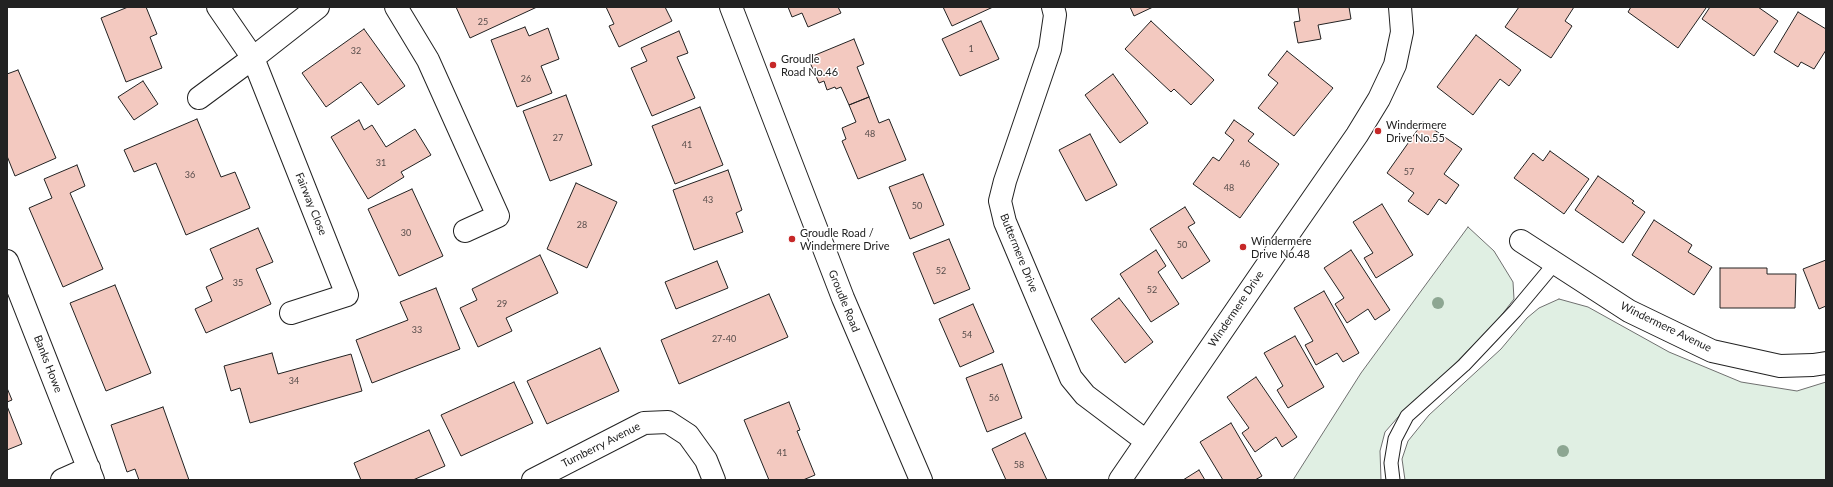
<!DOCTYPE html>
<html>
<head>
<meta charset="utf-8">
<style>
	body { margin:0 }
	#map { position:relative; width:1833px; height:487px; overflow:hidden; background:#fff; font-family:Lato,sans-serif }
	canvas { display:block }
	.frame { position:absolute; inset:0; border:8px solid #222; pointer-events:none }
</style>
</head>
<body>
<div id="map">
<canvas width="1833" height="487"></canvas>
<div class="frame"></div>
</div>
<script>
const ctx = document.querySelector('canvas').getContext('2d');
ctx.lineJoin = 'round';
function fillPath(path, color) { ctx.fillStyle = color; ctx.fill(path, 'evenodd'); }
const poly = rows => new Path2D(rows.map(r => 'M' + r).join(''));
function trace(path, color, width, dash) { ctx.strokeStyle = color; ctx.lineWidth = width; ctx.lineCap = dash ? 'butt' : 'round'; ctx.setLineDash(dash || []); ctx.stroke(path); }
function drawText(font, color, halo, rows, align = 'center') {
  ctx.font = font + ' Lato,sans-serif'; ctx.lineWidth = 3; ctx.setLineDash([]); ctx.textBaseline = 'middle'; ctx.strokeStyle = halo; ctx.fillStyle = color; for (const [text, x, y, turn = 0] of rows) {
    ctx.save(); ctx.translate(x, y); ctx.rotate((+turn || 0) * Math.PI / 180); ctx.textAlign = isNaN(turn) ? turn : align; if (halo) ctx.strokeText(text, 0, 0); ctx.fillText(text, 0, 0); ctx.restore();
  }
}
const green = poly([
	[1468,227,1494,251,1513,282,1514,299,1497,321,1440,379,1406,408,1385,432,1380,451,1381,480,1293,480,1361,373,1468,227],
	[1559,299,1588,307,1669,352,1741,382,1797,391,1826,382,1826,480,1405,480,1402,459,1408,441,1429,415,1501,349,1527,318,1539,308,1559,299]
]);
fillPath(green, '#e0efe3');
trace(green, '#6f6f6f', 1);
const building = poly([
	[128,7,146,7,157,34,150,37,162,68,126,82,101,18,128,7],
	[456,7,537,7,470,38,456,7],
	[606,7,665,7,672,21,619,47,609,26,614,24,606,7],
	[788,7,838,7,841,13,808,27,802,13,792,17,788,7],
	[943,7,993,7,952,26,943,7],
	[1130,7,1153,7,1134,16,1130,7],
	[1298,7,1349,7,1351,19,1318,25,1321,39,1298,43,1294,22,1300,21,1298,7],
	[1519,7,1574,7,1565,21,1572,26,1551,58,1505,27,1519,7],
	[1631,7,1705,7,1706,8,1678,48,1628,12,1631,7],
	[1710,7,1758,7,1778,21,1754,56,1702,19,1710,7],
	[1798,12,1826,29,1826,50,1814,69,1801,62,1798,67,1774,52,1798,12],
	[981,21,999,59,960,76,942,39,981,21],
	[1151,21,1214,80,1191,105,1174,89,1171,92,1125,49,1151,21],
	[525,27,529,36,548,28,559,59,541,66,552,93,517,107,491,40,525,27],
	[364,29,405,86,378,105,361,82,326,107,302,73,364,29],
	[679,31,688,53,677,57,695,98,652,116,631,68,647,61,641,48,679,31],
	[1476,35,1521,70,1509,86,1500,79,1473,115,1437,87,1476,35],
	[854,39,864,64,857,67,869,97,849,105,841,87,836,89,835,87,827,90,824,81,819,83,808,58,854,39],
	[1287,51,1333,88,1294,136,1258,108,1278,83,1268,75,1287,51],
	[18,70,56,158,15,176,7,156,7,74,18,70],
	[1113,74,1148,123,1120,143,1085,95,1113,74],
	[143,81,158,104,134,120,118,97,143,81],
	[566,95,592,165,550,181,523,111,566,95],
	[869,97,879,123,889,119,906,160,858,179,842,141,846,139,842,128,856,122,849,105,869,97],
	[700,107,723,165,675,184,652,126,700,107],
	[197,119,221,177,235,172,250,208,186,235,156,163,134,172,124,150,197,119],
	[359,120,364,130,372,125,386,147,415,129,431,155,401,172,404,177,368,199,331,137,359,120],
	[1234,120,1254,134,1248,141,1279,164,1240,218,1193,184,1213,157,1219,161,1234,140,1225,133,1234,120],
	[1423,122,1462,149,1444,174,1459,185,1446,204,1439,199,1428,215,1408,201,1414,193,1387,173,1423,122],
	[1090,134,1117,185,1086,201,1059,150,1090,134],
	[1550,151,1589,179,1564,214,1514,178,1533,153,1543,161,1550,151],
	[77,165,85,186,70,193,103,269,63,287,29,208,52,198,44,179,77,165],
	[728,170,742,210,736,213,743,232,694,250,673,190,728,170],
	[923,174,944,225,910,239,889,187,923,174],
	[1598,176,1634,201,1632,203,1645,212,1623,243,1575,210,1598,176],
	[576,183,617,202,587,268,547,249,576,183],
	[412,189,443,256,399,276,368,209,412,189],
	[1382,204,1413,255,1376,278,1364,258,1373,253,1353,222,1382,204],
	[1185,207,1195,223,1188,227,1210,261,1182,279,1150,229,1185,207],
	[1654,220,1692,245,1688,252,1712,267,1694,295,1632,255,1654,220],
	[258,228,273,262,256,269,271,304,206,333,195,309,212,301,206,287,223,279,210,249,258,228],
	[949,239,970,289,934,304,913,253,949,239],
	[1156,250,1166,266,1158,272,1179,304,1151,322,1120,274,1156,250],
	[1351,250,1390,310,1375,320,1368,309,1347,323,1335,304,1344,298,1324,268,1351,250],
	[540,255,558,293,506,318,512,331,478,347,460,308,477,300,472,289,540,255],
	[1826,260,1826,306,1819,309,1803,269,1826,260],
	[717,261,728,288,676,309,665,282,717,261],
	[1720,268,1767,268,1767,274,1796,274,1795,308,1720,308,1720,268],
	[115,285,151,373,106,391,70,303,115,285],
	[436,288,460,349,372,383,356,340,408,320,400,302,436,288],
	[1324,291,1359,353,1343,362,1337,353,1316,365,1305,345,1313,341,1294,308,1324,291],
	[769,294,788,337,679,384,661,340,769,294],
	[1119,298,1153,342,1125,363,1091,319,1119,298],
	[973,304,994,352,960,367,939,319,973,304],
	[1295,336,1324,387,1288,408,1277,390,1283,386,1264,353,1295,336],
	[600,348,619,391,547,424,527,381,600,348],
	[272,353,278,374,351,354,362,391,250,423,240,388,231,391,224,366,272,353],
	[1002,364,1022,418,987,432,966,378,1002,364],
	[1256,377,1297,437,1282,447,1276,437,1255,452,1242,433,1249,428,1227,397,1256,377],
	[514,382,533,423,461,456,441,415,514,382],
	[7,388,12,400,7,402,7,388],
	[789,402,800,430,797,431,815,475,803,480,769,480,744,420,789,402],
	[7,406,22,444,7,450,7,406],
	[163,407,189,480,139,480,135,469,127,472,111,425,163,407],
	[1231,423,1262,476,1255,480,1223,480,1200,442,1231,423],
	[429,430,445,466,413,480,361,480,354,463,429,430],
	[1025,433,1047,480,1006,480,992,449,1025,433],
	[1199,470,1205,480,1183,480,1199,470]
]);
fillPath(building, '#f3c9c0');
trace(building, '#222', 1);
const lane = poly([
	[1393,480,1391,463,1395,439,1407,416,1464,365,1515,311,1555,263]
]);
const street = poly([
	[218,7,253,58,347,295,291,313],
	[396,7,428,60,498,216,465,231],
	[731,7,843,298,921,480],
	[1053,7,1055,15,1050,49,1005,181,1000,201,1005,222,1071,378,1085,395,1146,441],
	[199,98,253,58,318,7],
	[1521,241,1629,311,1712,351,1780,366,1813,365,1826,363],
	[7,261,93,480],
	[62,480,89,468],
	[533,480,644,423,668,422,688,435,706,460,714,480],
	[1120,480,1287,236,1357,135,1379,99,1395,65,1402,32,1400,7]
]);
trace(lane, '#222', 15);
trace(street, '#222', 24);
trace(lane, '#fff', 13);
trace(street, '#fff', 22);
ctx.fillStyle = '#8da692';
for (const [x, y] of [
	[1438,303],
	[1563,451]
]) { ctx.beginPath(); ctx.arc(x, y, 6, 0, 2 * Math.PI); ctx.fill(); }
for (const [x, y, r, color] of [
	[773,65,4,"#c62828"],
	[1378,131,4,"#c62828"],
	[792,239,4,"#c62828"],
	[1243,247,4,"#c62828"]
]) { const dot = new Path2D(); dot.arc(x, y, r, 0, 2 * Math.PI); ctx.fillStyle = color; ctx.fill(dot); trace(dot, '#fff', 1.5); }
drawText('9px', '#564c4a', null, [
	["25",483,22],
	["1",971,49],
	["32",356,51],
	["26",526,79],
	["48",870,134],
	["27",558,138],
	["41",687,145],
	["31",381,163],
	["46",1245,164],
	["57",1409,172],
	["36",190,175],
	["48",1229,188],
	["43",708,200],
	["50",917,206],
	["28",582,225],
	["30",406,233],
	["50",1182,245],
	["52",941,271],
	["35",238,283],
	["52",1152,290],
	["29",502,304],
	["33",417,330],
	["54",967,335],
	["27-40",724,339],
	["34",294,381],
	["56",994,398],
	["41",782,453],
	["58",1019,465]
]);
drawText('11px', '#222', '#fff', [
	["Groudle",781,59],
	["Road No.46",781,72],
	["Windermere",1386,125],
	["Drive No.55",1386,138],
	["Groudle Road /",800,233],
	["Windermere Drive",800,246],
	["Windermere",1251,241],
	["Drive No.48",1251,254]
], 'left');
drawText('11px', '#222', '#fff', [
	["Fairway Close",311,204,68],
	["Buttermere Drive",1019,253,68],
	["Groudle Road",844,301,68],
	["Windermere Drive",1236,309,-56],
	["Windermere Avenue",1666,327,26],
	["Banks Howe",48,364,69],
	["Turnberry Avenue",601,445,-27]
]);
</script>
</body>
</html>
